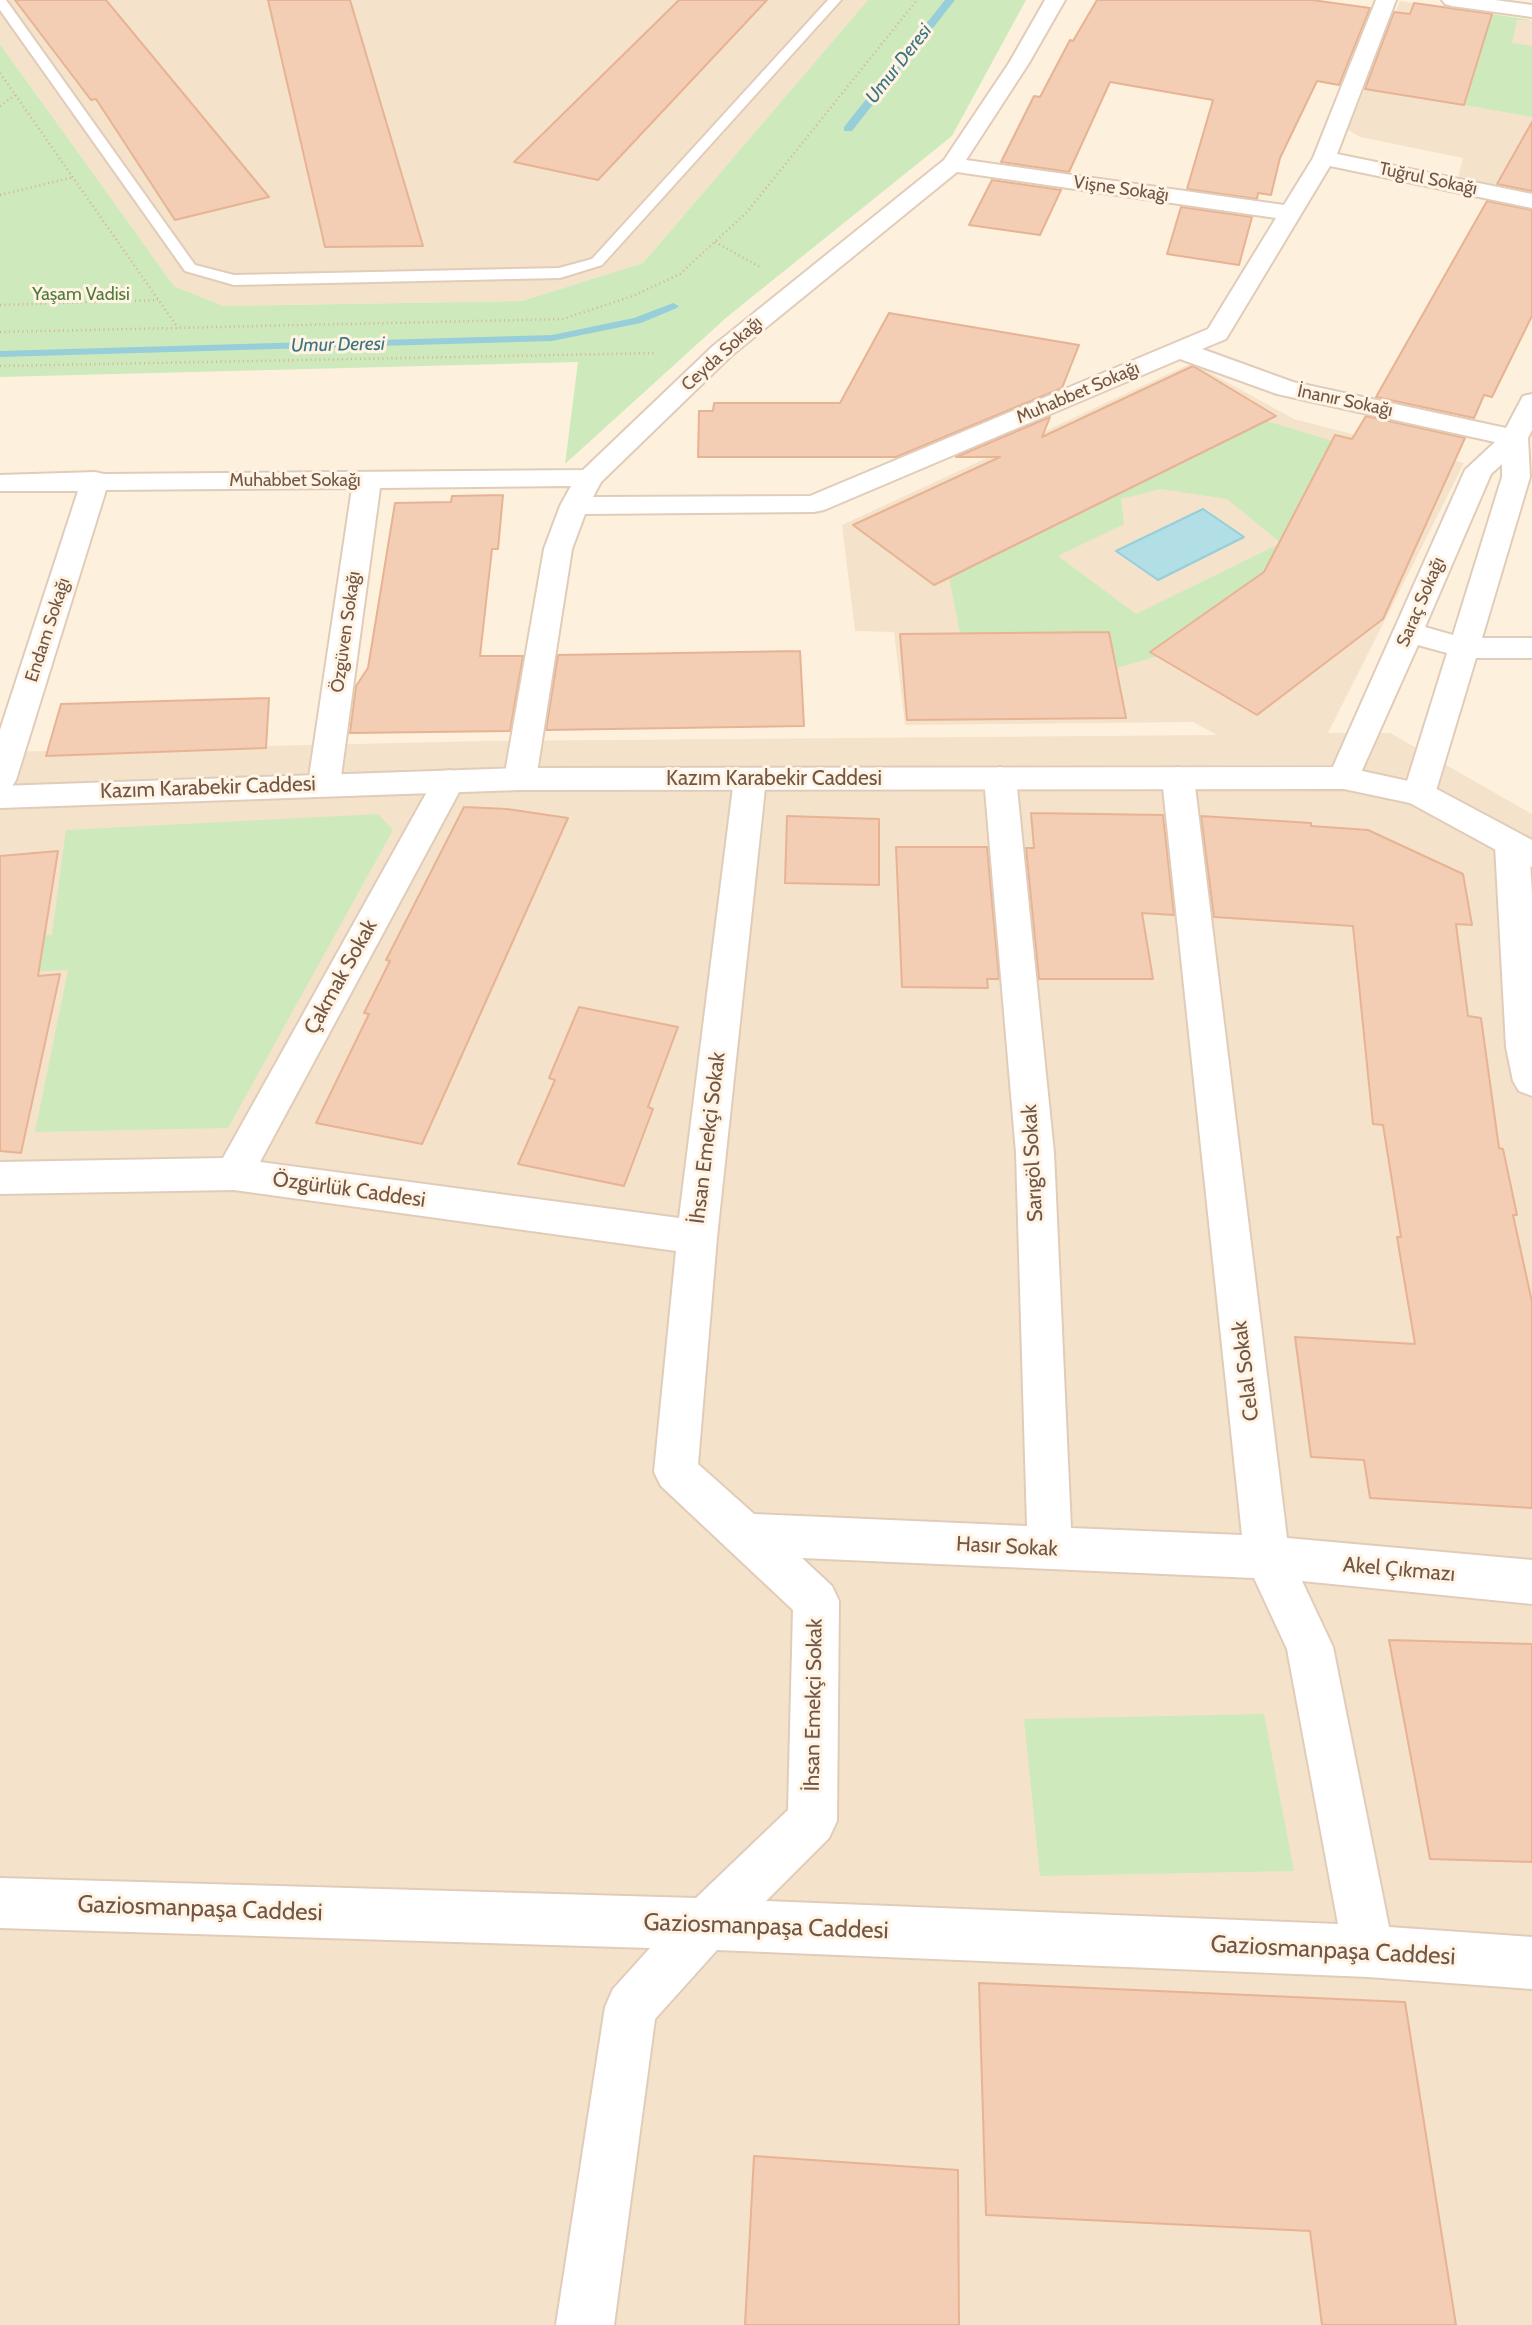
<!DOCTYPE html>
<html>
<head>
<meta charset="utf-8">
<style>
	body { margin:0 }
	canvas { display:block; background:#fdf1dd }
</style>
</head>
<body>
<canvas width="1532" height="2325"></canvas>
<script>
const ctx = document.querySelector('canvas').getContext('2d');
ctx.lineJoin = 'round';
function fillPath(path, color) { ctx.fillStyle = color; ctx.fill(path, 'evenodd'); }
const poly = rows => new Path2D(rows.map(r => 'M' + r).join(''));
function trace(path, color, width, dash) { ctx.strokeStyle = color; ctx.lineWidth = width; ctx.lineCap = dash ? 'butt' : 'round'; ctx.setLineDash(dash || []); ctx.stroke(path); }
function drawText(font, color, halo, rows, align = 'center') {
  ctx.font = font + ' Cabin,sans-serif'; ctx.lineWidth = 6; ctx.setLineDash([]); ctx.textBaseline = 'middle'; ctx.strokeStyle = halo; ctx.fillStyle = color; for (const [text, x, y, turn = 0] of rows) {
    ctx.save(); ctx.translate(x, y); ctx.rotate((+turn || 0) * Math.PI / 180); ctx.textAlign = isNaN(turn) ? turn : align; if (halo) ctx.strokeText(text, 0, 0); ctx.fillText(text, 0, 0); ctx.restore();
  }
}
fillPath(poly([
	[0,0,868,0,643,263,522,301,223,306,174,286,0,44],
	[1400,1,1532,20,1532,194,1458,178,1463,158,1360,137,1348,130],
	[1192,363,1294,419,1464,463,1328,733,1390,733,1532,814,1532,2325,0,2325,0,752,487,741,1217,735,1193,722,905,725,894,632,855,631,842,525]
]), '#f5e2cb');
fillPath(poly([
	[868,0,1026,0,952,136,727,317,565,464,578,362,0,377,0,44,174,286,223,306,522,301,643,263],
	[1492,14,1532,20,1517,20,1512,43,1532,46,1532,117,1465,105],
	[1267,421,1332,441,1278,563,1151,651,1158,656,1117,668,1109,632,960,633,949,577,1082,512,1061,428,1144,481],
	[1161,489,1227,499,1281,543,1136,614,1058,556,1124,524,1121,499],
	[378,814,393,830,228,1128,35,1132,68,970,0,973,0,938,52,935,66,830],
	[1264,1714,1294,1871,1040,1876,1024,1719]
]), '#ceeabc');
const water = poly([
	[1203,509,1244,537,1158,580,1116,551,1203,509]
]);
fillPath(water, '#b2dfe6');
trace(water, '#97ced9', 2);
fillPath(poly([
	[945,0,955,0,852,131,844,131,844,127,945,0],
	[673,303,679,306,677,308,641,323,552,341,0,357,0,351,552,335,634,318,673,303]
]), '#97ced9');
const building = poly([
	[15,0,106,0,269,197,175,220,96,99,91,100,15,0],
	[268,0,350,0,423,246,325,247,268,0],
	[679,0,767,0,598,180,514,162,679,0],
	[1097,0,1312,0,1370,8,1339,85,1317,81,1280,158,1271,195,1258,193,1257,199,1187,189,1213,100,1110,82,1069,172,1001,162,1034,96,1040,97,1070,40,1073,41,1097,0],
	[1414,3,1492,14,1464,105,1365,89,1394,12,1410,14,1414,3],
	[1532,122,1532,191,1497,184,1532,122],
	[992,180,1061,190,1040,235,969,225,992,180],
	[1487,201,1532,210,1532,316,1492,397,1484,395,1474,418,1376,397,1487,201],
	[1181,207,1252,217,1239,265,1167,254,1181,207],
	[889,313,1079,345,1062,388,896,457,698,457,699,411,713,411,714,403,840,403,889,313],
	[1193,366,1276,416,934,585,853,525,1000,457,956,457,1050,417,1042,437,1193,366],
	[1366,416,1465,438,1383,619,1257,715,1150,652,1264,572,1335,435,1352,439,1366,416],
	[503,495,498,549,492,549,480,656,523,656,510,731,350,733,356,686,368,668,395,503,451,502,452,496,503,495],
	[1109,632,1126,718,907,720,900,634,1109,632],
	[800,651,804,726,546,730,558,655,800,651],
	[269,698,266,748,46,756,61,704,269,698],
	[464,807,507,809,568,818,422,1144,316,1123,369,1014,364,1013,390,961,386,960,464,807],
	[1031,813,1163,815,1174,915,1142,913,1153,979,1039,979,1026,848,1034,848,1031,813],
	[787,816,879,819,879,885,785,883,787,816],
	[1201,816,1311,823,1311,826,1368,830,1463,874,1472,925,1456,924,1468,1016,1481,1018,1499,1148,1503,1149,1517,1215,1513,1215,1532,1302,1532,1508,1370,1498,1364,1460,1311,1457,1295,1337,1415,1344,1397,1237,1401,1237,1383,1125,1373,1124,1353,926,1214,917,1201,816],
	[896,847,987,847,999,979,987,979,988,988,902,987,896,847],
	[58,851,38,976,60,974,21,1153,0,1151,0,856,58,851],
	[579,1007,678,1027,648,1107,653,1109,624,1186,518,1164,555,1080,549,1078,579,1007],
	[1389,1640,1532,1644,1532,1862,1430,1859,1389,1640],
	[979,1983,1405,2002,1456,2325,1322,2325,1310,2231,986,2215,979,1983],
	[754,2156,958,2170,959,2325,745,2325,754,2156]
]);
fillPath(building, '#f3cdb4');
trace(building, '#e7b393', 2);
const service = poly([
	[0,0,6,0,195,265,234,275,559,268,592,259,828,0,841,0,602,265,560,278,234,285,185,271,0,10,0,0]
]);
const minor = poly([
	[1045,0,1065,0,1029,63,966,160,1284,205,1313,158,1376,0,1396,0,1337,154,1532,194,1532,208,1330,166,1226,339,1202,349,1293,382,1506,428,1523,396,1532,394,1532,430,1528,438,1530,477,1482,638,1532,638,1532,658,1476,658,1435,794,1431,802,1419,805,1407,802,1403,794,1447,653,1418,645,1355,786,1344,789,1333,786,1328,778,1465,470,1495,442,1277,394,1180,359,824,510,814,512,585,514,572,549,536,779,531,787,520,790,509,787,504,779,544,549,560,506,571,486,380,488,340,784,335,792,324,795,313,792,308,784,352,488,106,490,16,780,11,788,0,791,0,730,78,491,0,491,0,475,95,472,104,474,583,470,713,346,944,160,1009,63,1045,0],
	[957,172,1276,218,1208,329,810,496,593,497,601,482,731,356,957,172],
	[1502,464,1502,477,1453,635,1425,627,1491,474,1502,464],
	[1442,0,1495,0,1532,5,1532,17,1452,6,1445,4,1442,0],
	[1000,767,1011,770,1016,778,1054,1153,1071,1528,1242,1535,1162,778,1167,770,1178,767,1189,770,1194,778,1287,1538,1532,1560,1532,1604,1302,1581,1333,1647,1389,1927,1532,1937,1532,1989,1368,1977,717,1950,655,2019,614,2325,556,2325,605,2007,613,1989,650,1948,0,1928,0,1878,696,1898,788,1810,793,1610,661,1486,654,1472,676,1251,234,1190,0,1194,0,1162,223,1158,433,781,438,773,449,770,460,773,465,781,260,1162,679,1218,734,779,739,771,750,768,761,771,766,779,717,1237,698,1464,754,1514,1027,1526,1016,1153,984,778,989,770,1000,767],
	[802,1558,1254,1578,1287,1649,1338,1924,766,1901,829,1838,837,1821,839,1601,832,1586,802,1558],
	[1512,833,1524,837,1529,845,1532,894,1532,1096,1519,1091,1513,1081,1506,1047,1495,845,1500,837,1512,833]
]);
const tertiary = poly([
	[1344,767,1431,786,1532,840,1532,867,1520,863,1410,803,1344,789,520,790,0,808,0,786,520,768,1344,767]
]);
trace(service, '#e1ccb9', 4);
trace(minor, '#e1ccb9', 4);
trace(tertiary, '#e1ccb9', 4);
trace(poly([
	[0,73,178,328],
	[0,106,15,95],
	[0,195,74,177],
	[715,242,760,267],
	[0,305,158,300],
	[0,332,563,319,633,296,680,274,747,212,917,0],
	[0,366,657,353]
]), '#d7b198', 2.5, [1, 3.5]);
fillPath(service, '#fff');
fillPath(minor, '#fff');
fillPath(tertiary, '#fff');
drawText('18px', '#735645', '#fff4e4', [
	["Tuğrul Sokağı",1428,179,12],
	["Vişne Sokağı",1121,189,8],
	["Ceyda Sokağı",722,354,-42],
	["Muhabbet Sokağı",1078,393,-23],
	["İnanır Sokağı",1345,401,12],
	["Muhabbet Sokağı",295,481],
	["Saraç Sokağı",1421,602,-67],
	["Endam Sokağı",48,630,-72],
	["Özgüven Sokağı",346,632,-82]
]);
drawText('18px', '#4e793d', '#fff4e4', [
	["Yaşam Vadisi",81,295]
]);
drawText('italic 19px', '#3b7581', '#fff4e4', [
	["Umur Deresi",899,64,-52],
	["Umur Deresi",338,345,-1]
]);
drawText('21px', '#735645', '#fff4e4', [
	["Kazım Karabekir Caddesi",774,779],
	["Kazım Karabekir Caddesi",208,788,-2],
	["Çakmak Sokak",341,977,-61],
	["İhsan Emekçi Sokak",708,1138,-83],
	["Sarıgöl Sokak",1033,1163,-93],
	["Özgürlük Caddesi",349,1190,8],
	["Celal Sokak",1246,1371,-97],
	["Hasır Sokak",1007,1547,3],
	["Akel Çıkmazı",1399,1570,5],
	["İhsan Emekçi Sokak",814,1705,-89]
]);
drawText('24px', '#735645', '#fff4e4', [
	["Gaziosmanpaşa Caddesi",200,1909,2],
	["Gaziosmanpaşa Caddesi",766,1927,2],
	["Gaziosmanpaşa Caddesi",1333,1951,3]
]);
</script>
</body>
</html>
